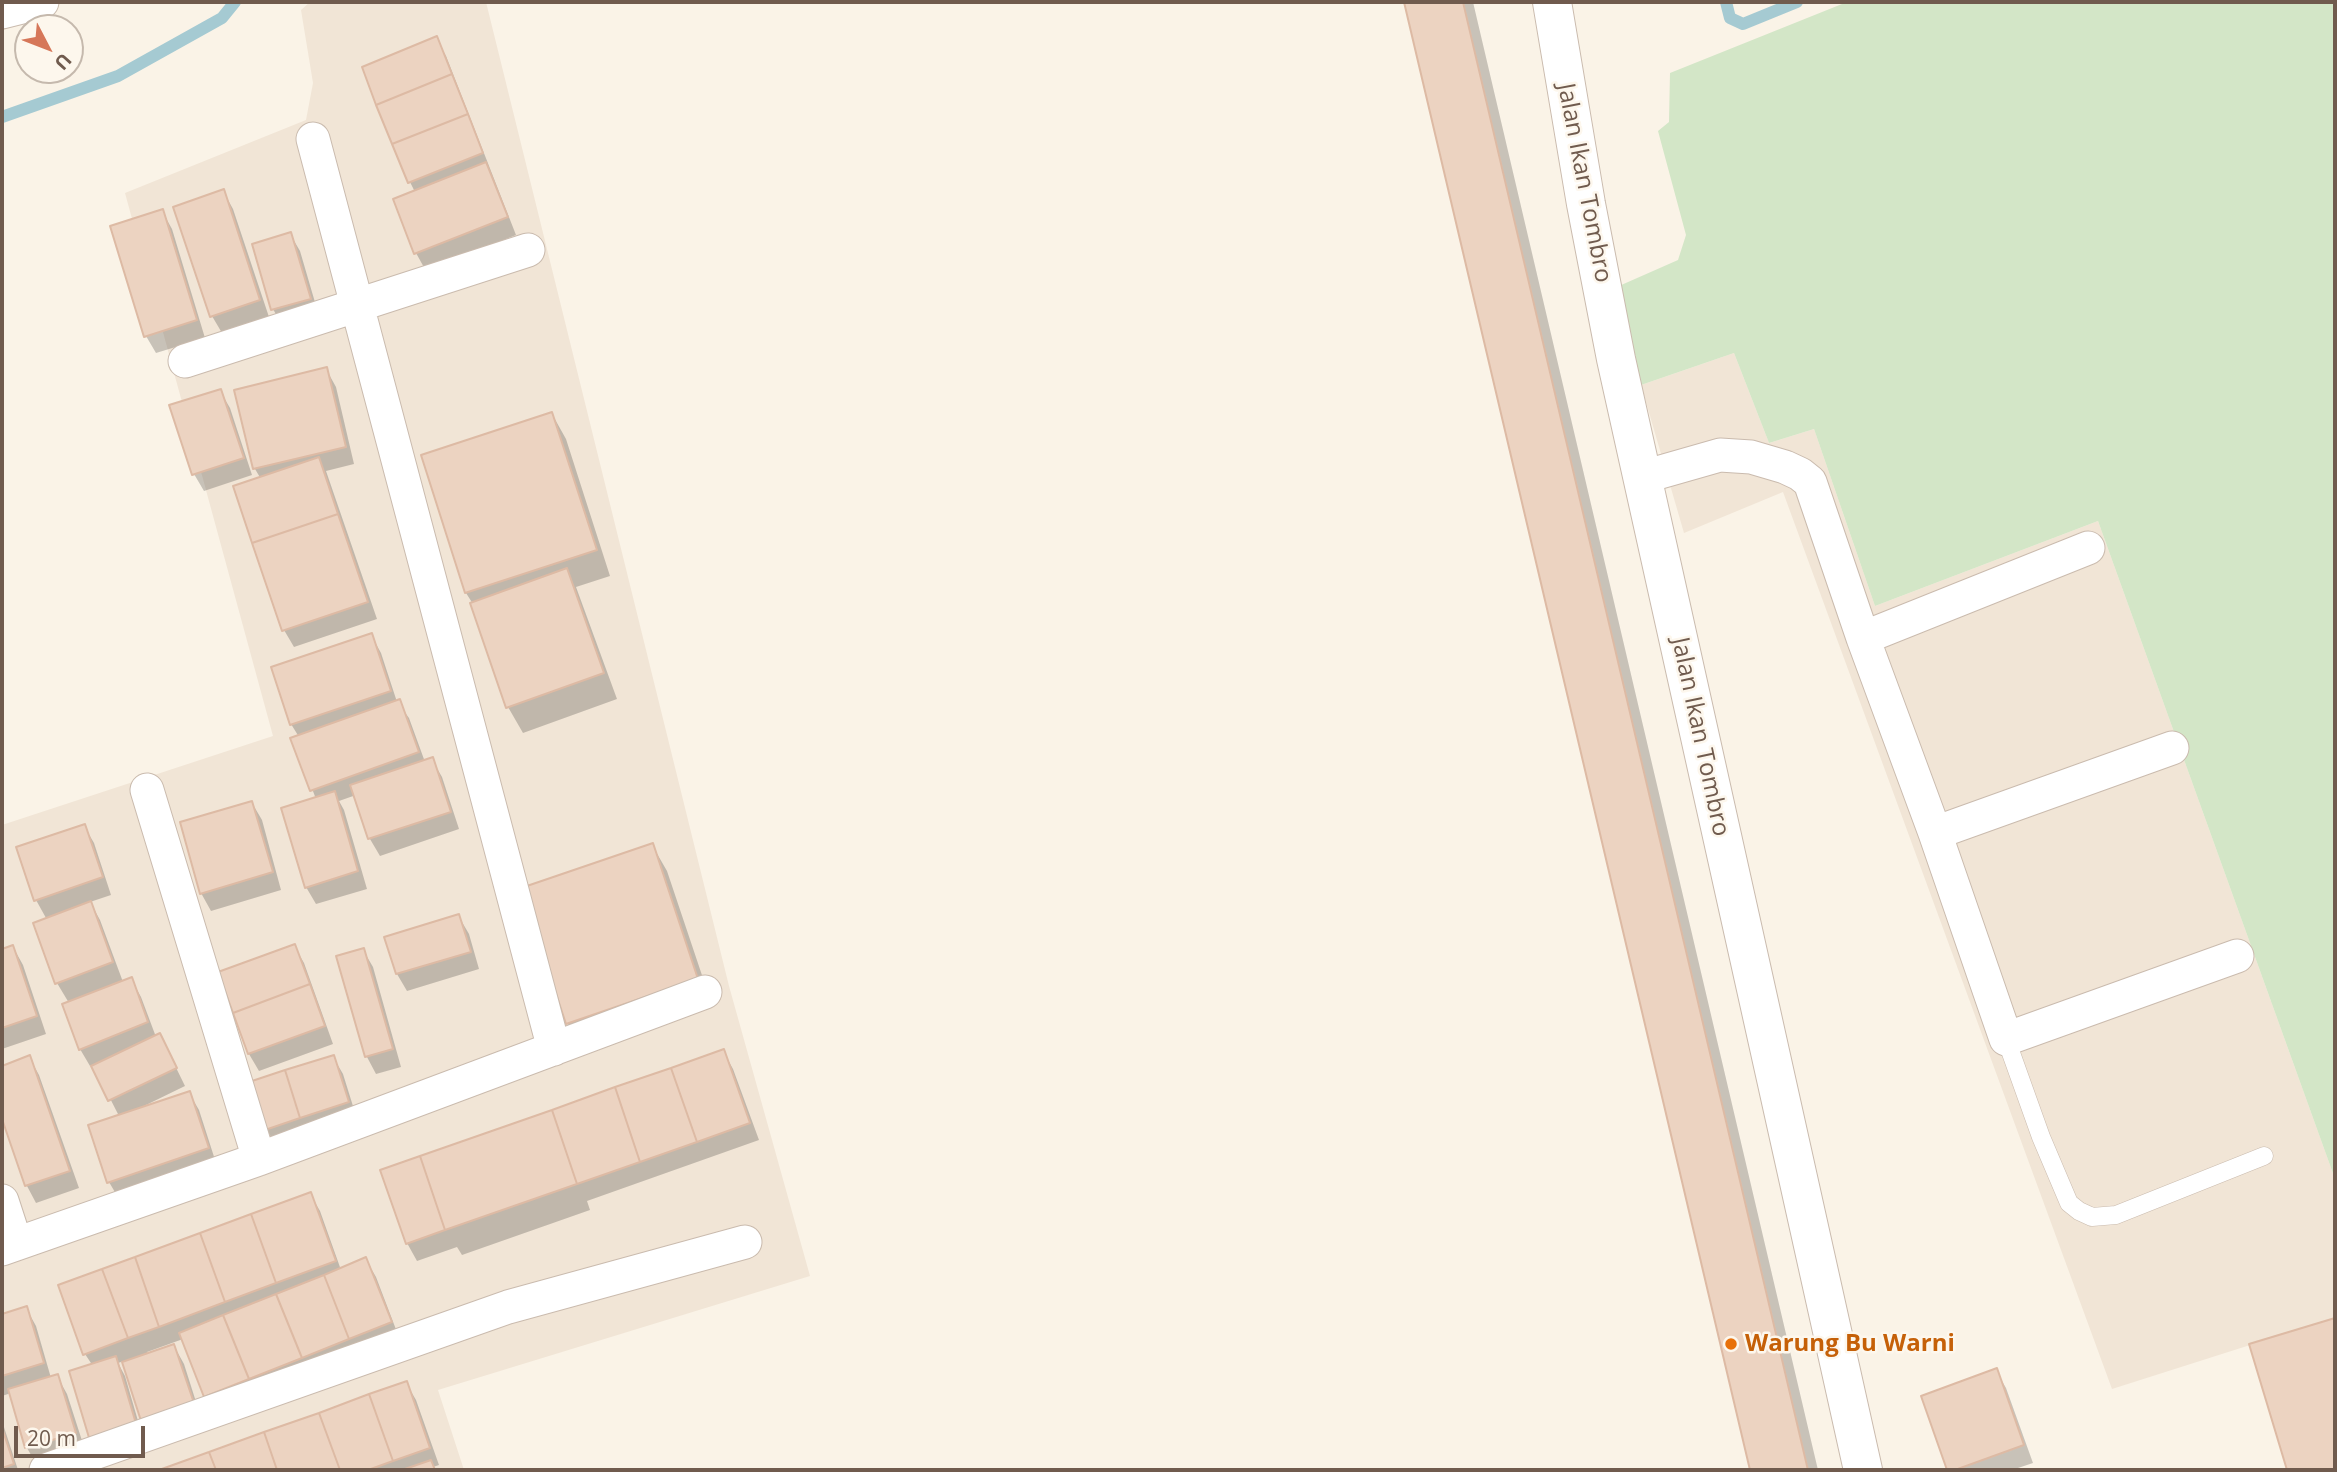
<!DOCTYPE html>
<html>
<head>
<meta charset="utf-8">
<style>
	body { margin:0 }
	#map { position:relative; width:2337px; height:1472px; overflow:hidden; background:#faf3e7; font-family:"Open Sans",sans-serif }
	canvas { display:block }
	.frame { position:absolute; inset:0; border:4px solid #705b4e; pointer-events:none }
	.north { position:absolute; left:14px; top:14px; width:70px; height:70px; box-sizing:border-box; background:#fdf7ed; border:2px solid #c5b9ad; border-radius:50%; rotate:132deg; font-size:19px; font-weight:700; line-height:28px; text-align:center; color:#705b4e }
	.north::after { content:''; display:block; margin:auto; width:24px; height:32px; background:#d67759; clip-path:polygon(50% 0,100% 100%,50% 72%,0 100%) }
	.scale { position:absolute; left:14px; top:1426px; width:131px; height:32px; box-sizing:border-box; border:4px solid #705b4e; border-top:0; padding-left:9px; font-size:21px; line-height:24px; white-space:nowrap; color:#705b4e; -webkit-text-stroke:5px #fdf7ed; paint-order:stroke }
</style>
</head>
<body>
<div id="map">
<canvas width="2337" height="1472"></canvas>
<div class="frame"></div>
<div class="north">U</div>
<div class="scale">20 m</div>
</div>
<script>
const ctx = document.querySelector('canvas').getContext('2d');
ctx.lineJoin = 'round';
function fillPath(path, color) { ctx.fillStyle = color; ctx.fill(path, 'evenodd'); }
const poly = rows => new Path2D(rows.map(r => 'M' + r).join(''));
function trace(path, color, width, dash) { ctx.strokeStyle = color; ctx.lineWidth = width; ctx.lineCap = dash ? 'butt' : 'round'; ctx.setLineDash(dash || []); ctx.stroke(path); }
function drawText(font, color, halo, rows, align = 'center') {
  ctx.font = font + ' "Open Sans",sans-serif'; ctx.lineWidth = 5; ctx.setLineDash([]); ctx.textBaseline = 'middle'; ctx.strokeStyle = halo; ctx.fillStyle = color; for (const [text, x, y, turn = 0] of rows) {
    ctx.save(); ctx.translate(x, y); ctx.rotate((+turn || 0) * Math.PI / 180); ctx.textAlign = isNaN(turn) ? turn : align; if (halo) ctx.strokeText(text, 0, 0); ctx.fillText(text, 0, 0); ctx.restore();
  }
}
fillPath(poly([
	[310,2,486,2,729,986,810,1276,438,1390,464,1470,2,1470,2,825,273,736,125,193,306,120,313,83,301,10],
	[1734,353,1769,443,1814,429,1875,606,2098,521,2335,1179,2335,1318,2112,1389,1783,492,1684,533,1641,385]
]), '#f1e5d6');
fillPath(poly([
	[1847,2,2335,2,2335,1179,2098,521,1875,606,1814,429,1769,443,1734,353,1641,385,1619,286,1678,260,1686,235,1658,131,1669,122,1670,73]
]), '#d3e6c7');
fillPath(poly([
	[1406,2,1473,2,1818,1470,1752,1470],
	[436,39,446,56,516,235,426,271,416,253,395,200,415,192,410,182],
	[223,191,233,209,269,317,222,333,212,316],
	[162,211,172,229,205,338,156,353,146,336],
	[290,234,300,251,319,316,283,327,273,309],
	[326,369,336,387,354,464,326,471,377,619,294,647,284,630,261,479,255,469,237,391],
	[220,391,230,408,252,475,204,491,194,474],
	[552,414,566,439,610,576,576,587,617,699,523,733,508,707,473,604,466,593,423,456],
	[371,635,381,653,397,702,409,718,425,762,432,760,442,777,459,829,380,856,370,839,356,795,339,801,344,810,367,889,316,904,306,887,316,799,293,739,299,737,291,724],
	[252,803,262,820,281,890,211,911,201,893],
	[84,826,94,843,111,895,90,902,100,920,123,982,131,979,141,997,156,1037,160,1035,185,1086,146,1105,147,1107,189,1093,199,1110,217,1166,119,1199,109,1182,119,1116,93,1065,90,1066,80,1049,69,1003,57,983,35,924,46,918,36,900],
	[652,845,667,871,712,1005,583,1049,568,1024,523,889],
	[459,917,469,934,479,969,407,991,397,974,387,938],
	[294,946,304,963,333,1044,259,1071,249,1054,220,973],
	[13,947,23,965,46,1034,2,1049,2,951],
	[363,950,373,967,401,1067,376,1074,367,1057],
	[723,1051,733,1069,759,1140,587,1201,590,1210,462,1255,457,1247,417,1261,407,1243],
	[29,1057,39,1075,79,1188,36,1203,27,1186,2,1113,2,1067],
	[333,1057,343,1074,357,1119,271,1137,266,1129],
	[310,1194,320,1211,341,1270,366,1260,376,1277,400,1340,216,1414,183,1339,147,1352,148,1355,174,1346,184,1364,203,1424,144,1423,124,1361,118,1363,125,1376,145,1445,85,1354],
	[26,1308,36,1326,51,1378,57,1376,67,1394,85,1450,37,1465,27,1448,11,1393,2,1396,2,1316],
	[2335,1320,2335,1470,2289,1470,2251,1345],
	[1996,1371,2006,1388,2033,1463,2012,1470,1949,1470,1923,1397],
	[406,1383,416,1400,439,1465,433,1467,435,1470,165,1470],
	[2,1421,18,1470,2,1470]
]), '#0003');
trace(poly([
	[1726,2,1730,18,1743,24,1797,2],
	[2,117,118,76,222,18,235,2]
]), '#a5cad2', 12);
const building = poly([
	[1404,2,1463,2,1808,1470,1750,1470,1404,2],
	[437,36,452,74,376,105,362,67,437,36],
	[452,74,468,114,392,144,376,105,452,74],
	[468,114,483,153,408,183,392,144,468,114],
	[486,162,508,217,414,254,393,199,486,162],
	[224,189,260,300,210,317,173,207,224,189],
	[163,209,197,320,144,337,110,226,163,209],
	[291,232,311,299,271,310,252,244,291,232],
	[327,367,346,447,253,469,234,390,327,367],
	[221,389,244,458,192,475,169,405,221,389],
	[552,412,597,550,465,593,421,455,552,412],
	[319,457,338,514,252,543,233,486,319,457],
	[338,514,368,602,282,631,252,543,338,514],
	[567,568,604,673,506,708,470,603,567,568],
	[372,633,391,691,290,725,271,667,372,633],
	[400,699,419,752,310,791,290,738,400,699],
	[433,757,451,812,368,839,350,785,433,757],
	[335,791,358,871,305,888,281,808,335,791],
	[252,801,273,872,200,894,180,822,252,801],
	[85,824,103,877,34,901,16,847,85,824],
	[653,843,698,979,566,1024,521,888,653,843],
	[91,901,113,962,55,984,33,923,91,901],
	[459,914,471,952,396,974,384,937,459,914],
	[295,944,310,984,233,1013,218,972,295,944],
	[13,945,37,1016,2,1028,2,949,13,945],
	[364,948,393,1049,365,1057,336,956,364,948],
	[132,977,148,1022,79,1050,62,1004,132,977],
	[310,984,325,1026,248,1054,233,1013,310,984],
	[160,1033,177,1068,108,1101,91,1066,160,1033],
	[724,1049,750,1123,697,1142,671,1068,724,1049],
	[30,1055,70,1171,25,1186,2,1119,2,1066,30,1055],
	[334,1055,349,1102,300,1118,285,1070,334,1055],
	[671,1068,697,1142,640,1162,615,1087,671,1068],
	[285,1070,300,1118,265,1130,249,1082,285,1070],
	[615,1087,640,1162,577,1184,552,1110,615,1087],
	[190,1091,209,1148,107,1183,88,1125,190,1091],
	[552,1110,577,1184,445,1230,420,1156,552,1110],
	[420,1156,445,1230,406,1244,380,1170,420,1156],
	[311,1192,336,1261,276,1283,251,1214,311,1192],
	[251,1214,276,1283,225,1302,200,1233,251,1214],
	[200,1233,225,1302,159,1327,135,1257,200,1233],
	[135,1257,159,1327,128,1338,102,1269,135,1257],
	[366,1257,392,1322,349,1339,324,1275,366,1257],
	[102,1269,128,1338,83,1355,58,1285,102,1269],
	[324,1275,349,1339,302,1358,276,1294,324,1275],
	[276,1294,302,1358,249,1379,223,1315,276,1294],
	[27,1306,44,1363,2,1376,2,1314,27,1306],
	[223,1315,249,1379,204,1397,179,1333,223,1315],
	[2335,1318,2335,1470,2287,1470,2249,1344,2335,1318],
	[174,1344,195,1406,142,1424,122,1362,174,1344],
	[116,1356,137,1427,90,1441,69,1371,116,1356],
	[1997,1368,2024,1445,1955,1470,1947,1470,1921,1396,1997,1368],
	[58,1374,76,1433,25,1448,8,1389,58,1374],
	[407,1381,430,1448,393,1461,369,1394,407,1381],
	[369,1394,393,1461,368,1470,340,1470,319,1413,369,1394],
	[319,1413,340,1470,277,1470,264,1432,319,1413],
	[2,1428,14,1464,2,1468,2,1428],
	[264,1432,277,1470,216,1470,209,1452,264,1432],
	[209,1452,216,1470,159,1470,209,1452],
	[431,1460,435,1470,402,1470,431,1460]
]);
fillPath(building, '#ecd3c1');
trace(building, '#ddbaa4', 2);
const service = poly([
	[2006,1039,2041,1137,2069,1203,2079,1211,2092,1217,2116,1215,2264,1156]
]);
const minor = poly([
	[2,12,42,2],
	[313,139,554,1049],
	[185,361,528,250],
	[1643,477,1720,455,1751,457,1785,467,1800,474,1810,482,1863,638,1935,833,2006,1039,2237,956],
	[1863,638,2088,548],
	[147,790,259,1159],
	[1935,833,2172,748],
	[2,1201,16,1244],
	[2,1249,259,1159,705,992],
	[46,1470,508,1307,745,1242]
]);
const tertiary = poly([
	[1552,2,1586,204,1616,359,1863,1470]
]);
trace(service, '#cabbae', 19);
trace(minor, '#cabbae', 35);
trace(tertiary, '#cabbae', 40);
trace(service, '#fff', 18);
trace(minor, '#fff', 33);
trace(tertiary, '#fff', 38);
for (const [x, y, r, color] of [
	[1731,1344,7,"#e8710a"]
]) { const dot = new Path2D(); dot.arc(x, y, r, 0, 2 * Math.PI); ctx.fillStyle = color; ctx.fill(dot); trace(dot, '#fdf7ed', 2.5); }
drawText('24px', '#705b4e', '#fdf7ed', [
	["Jalan Ikan Tombro",1584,183,79],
	["Jalan Ikan Tombro",1700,737,78]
]);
drawText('bold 24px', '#c56008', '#fdf7ed', [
	["Warung Bu Warni",1745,1344]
], 'left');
</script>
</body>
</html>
